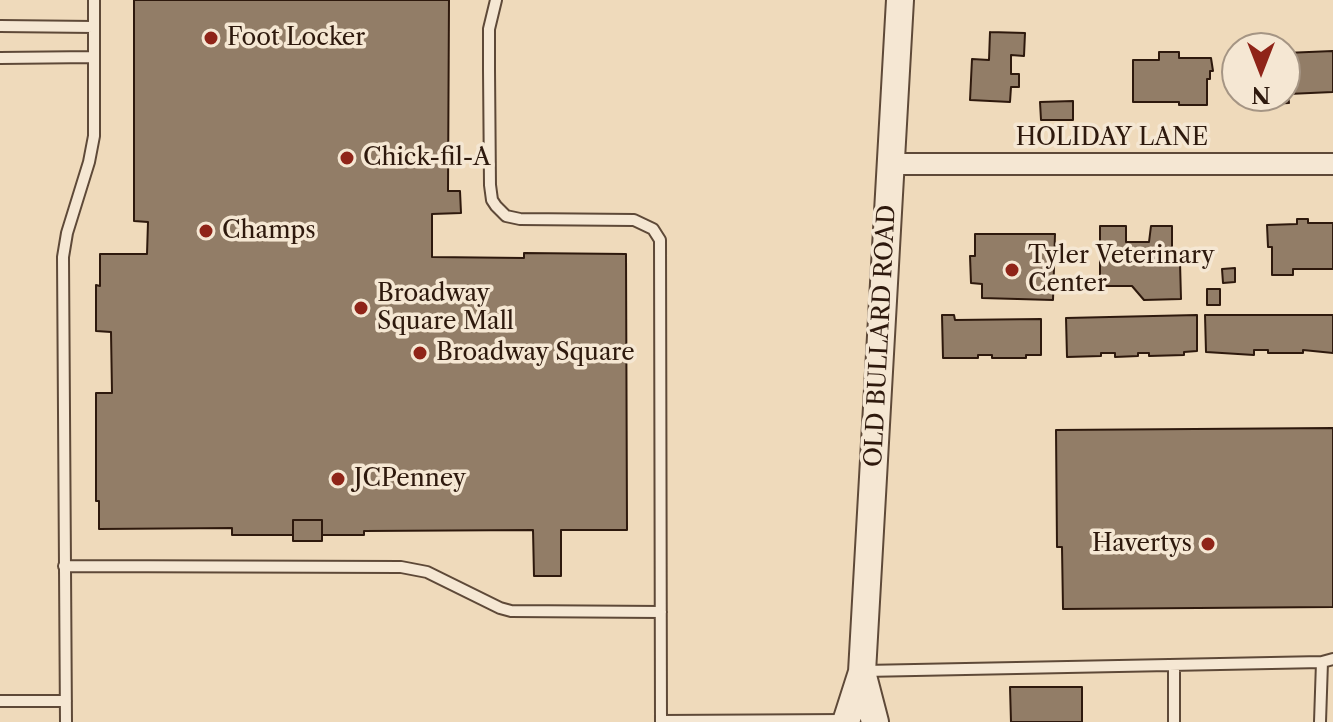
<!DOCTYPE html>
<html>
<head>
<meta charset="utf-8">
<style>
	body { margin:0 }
	#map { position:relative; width:1333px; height:722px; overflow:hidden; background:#efdabb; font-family:"Libre Caslon Text",serif }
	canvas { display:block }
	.north { position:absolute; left:1221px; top:32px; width:80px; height:80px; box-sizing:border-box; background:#f5e7d3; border:2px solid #a59584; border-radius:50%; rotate:180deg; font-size:22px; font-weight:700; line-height:32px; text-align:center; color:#2e190d }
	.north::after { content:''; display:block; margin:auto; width:28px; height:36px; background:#8f2418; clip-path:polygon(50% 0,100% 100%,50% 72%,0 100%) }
</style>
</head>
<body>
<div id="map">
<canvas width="1333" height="722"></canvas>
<div class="north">N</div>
</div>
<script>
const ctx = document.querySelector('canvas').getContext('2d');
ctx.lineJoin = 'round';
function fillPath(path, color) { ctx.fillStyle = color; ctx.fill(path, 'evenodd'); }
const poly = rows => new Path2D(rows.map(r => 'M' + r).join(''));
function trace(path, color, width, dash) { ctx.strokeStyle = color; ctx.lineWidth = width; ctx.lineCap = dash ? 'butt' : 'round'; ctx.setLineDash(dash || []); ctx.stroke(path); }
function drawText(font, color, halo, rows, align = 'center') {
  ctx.font = font + ' "Libre Caslon Text",serif'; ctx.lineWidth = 7; ctx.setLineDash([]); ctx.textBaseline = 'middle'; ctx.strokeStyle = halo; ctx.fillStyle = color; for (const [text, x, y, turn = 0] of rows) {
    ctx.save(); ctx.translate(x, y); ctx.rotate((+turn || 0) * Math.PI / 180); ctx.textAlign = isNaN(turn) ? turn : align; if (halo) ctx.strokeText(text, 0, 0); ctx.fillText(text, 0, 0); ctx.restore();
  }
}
const building = poly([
	[134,0,449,0,448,191,460,191,461,213,432,214,432,257,524,258,524,253,626,254,627,530,561,530,561,576,534,576,533,530,364,531,364,535,322,535,322,520,293,520,293,535,232,535,232,528,99,529,99,501,96,501,96,393,112,393,111,332,96,331,96,285,100,286,100,254,147,254,148,222,134,221,134,0],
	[990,32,1025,33,1024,56,1011,55,1011,74,1019,74,1019,87,1011,87,1010,102,970,100,972,59,989,60,990,32],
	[1333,51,1333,92,1288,94,1289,103,1245,105,1245,96,1285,96,1285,53,1333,51],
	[1159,52,1179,52,1179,58,1211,58,1213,71,1210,71,1210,79,1207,79,1207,105,1179,105,1179,102,1133,102,1133,60,1159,60,1159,52],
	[1073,101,1073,120,1041,120,1040,102,1073,101],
	[1297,219,1308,219,1308,223,1333,223,1333,269,1293,269,1293,275,1272,275,1272,247,1268,247,1267,225,1297,224,1297,219],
	[1100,226,1126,226,1126,242,1149,242,1151,226,1172,226,1172,261,1180,262,1181,299,1144,300,1132,286,1100,286,1100,226],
	[975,234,1055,234,1053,300,982,298,982,284,971,283,970,256,975,256,975,234],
	[1235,268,1235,282,1223,283,1222,269,1235,268],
	[1207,289,1220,289,1220,305,1207,305,1207,289],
	[942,315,954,315,955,320,1041,319,1041,355,1026,355,1026,358,992,358,992,355,978,355,978,358,943,358,942,315],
	[1197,315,1197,351,1184,352,1184,355,1149,356,1149,353,1138,353,1138,356,1115,357,1115,353,1101,353,1101,356,1067,357,1066,318,1197,315],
	[1205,315,1333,315,1333,353,1303,350,1303,353,1268,353,1268,350,1254,350,1254,355,1206,352,1205,315],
	[1333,428,1333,607,1063,609,1062,547,1057,547,1056,430,1333,428],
	[293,520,322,520,322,541,293,541,293,520],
	[1010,687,1082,687,1082,722,1011,722,1010,687]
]);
fillPath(building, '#927d67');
trace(building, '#2e190d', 2);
const service = poly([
	[496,0,489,29,489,70,490,185,492,200,496,206,506,216,520,219,634,220,653,229,660,240,661,722],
	[0,26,94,27],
	[0,58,94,57],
	[64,566,401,567,427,572,500,608,511,611,661,612],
	[1174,665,1174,722],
	[864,671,1322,662,1333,659],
	[0,701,66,701],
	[661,721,846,720],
	[66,722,63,257,67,233,89,162,94,136,94,0],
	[1320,722,1322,662]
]);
const minor = poly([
	[891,164,1333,164]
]);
const tertiary = poly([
	[862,672,875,722],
	[846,722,862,672,900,0]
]);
trace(service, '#5e4938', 14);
trace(minor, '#5e4938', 24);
trace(tertiary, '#5e4938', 30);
trace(service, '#f5e7d3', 10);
trace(minor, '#f5e7d3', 20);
trace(tertiary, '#f5e7d3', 26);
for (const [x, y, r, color] of [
	[211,38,8,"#8f2418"],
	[347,158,8,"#8f2418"],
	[206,231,8,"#8f2418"],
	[1012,270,8,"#8f2418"],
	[361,308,8,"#8f2418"],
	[420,353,8,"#8f2418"],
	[338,479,8,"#8f2418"],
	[1208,544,8,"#8f2418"]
]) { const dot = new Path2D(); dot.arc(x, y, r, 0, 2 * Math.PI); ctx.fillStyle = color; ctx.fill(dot); trace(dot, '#f5e7d3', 3); }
drawText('24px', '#2e190d', '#f5e7d3', [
	["Foot Locker",227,38],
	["Chick-fil-A",363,158],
	["Champs",222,231],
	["Tyler Veterinary",1028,256],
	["Center",1028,284],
	["Broadway",377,294],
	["Square Mall",377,322],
	["Broadway Square",436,353],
	["JCPenney",354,479],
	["Havertys",1192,544,"right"]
], 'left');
drawText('24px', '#2e190d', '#f5e7d3', [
	["HOLIDAY LANE",1112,138],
	["OLD BULLARD ROAD",881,336,-87]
]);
</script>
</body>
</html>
